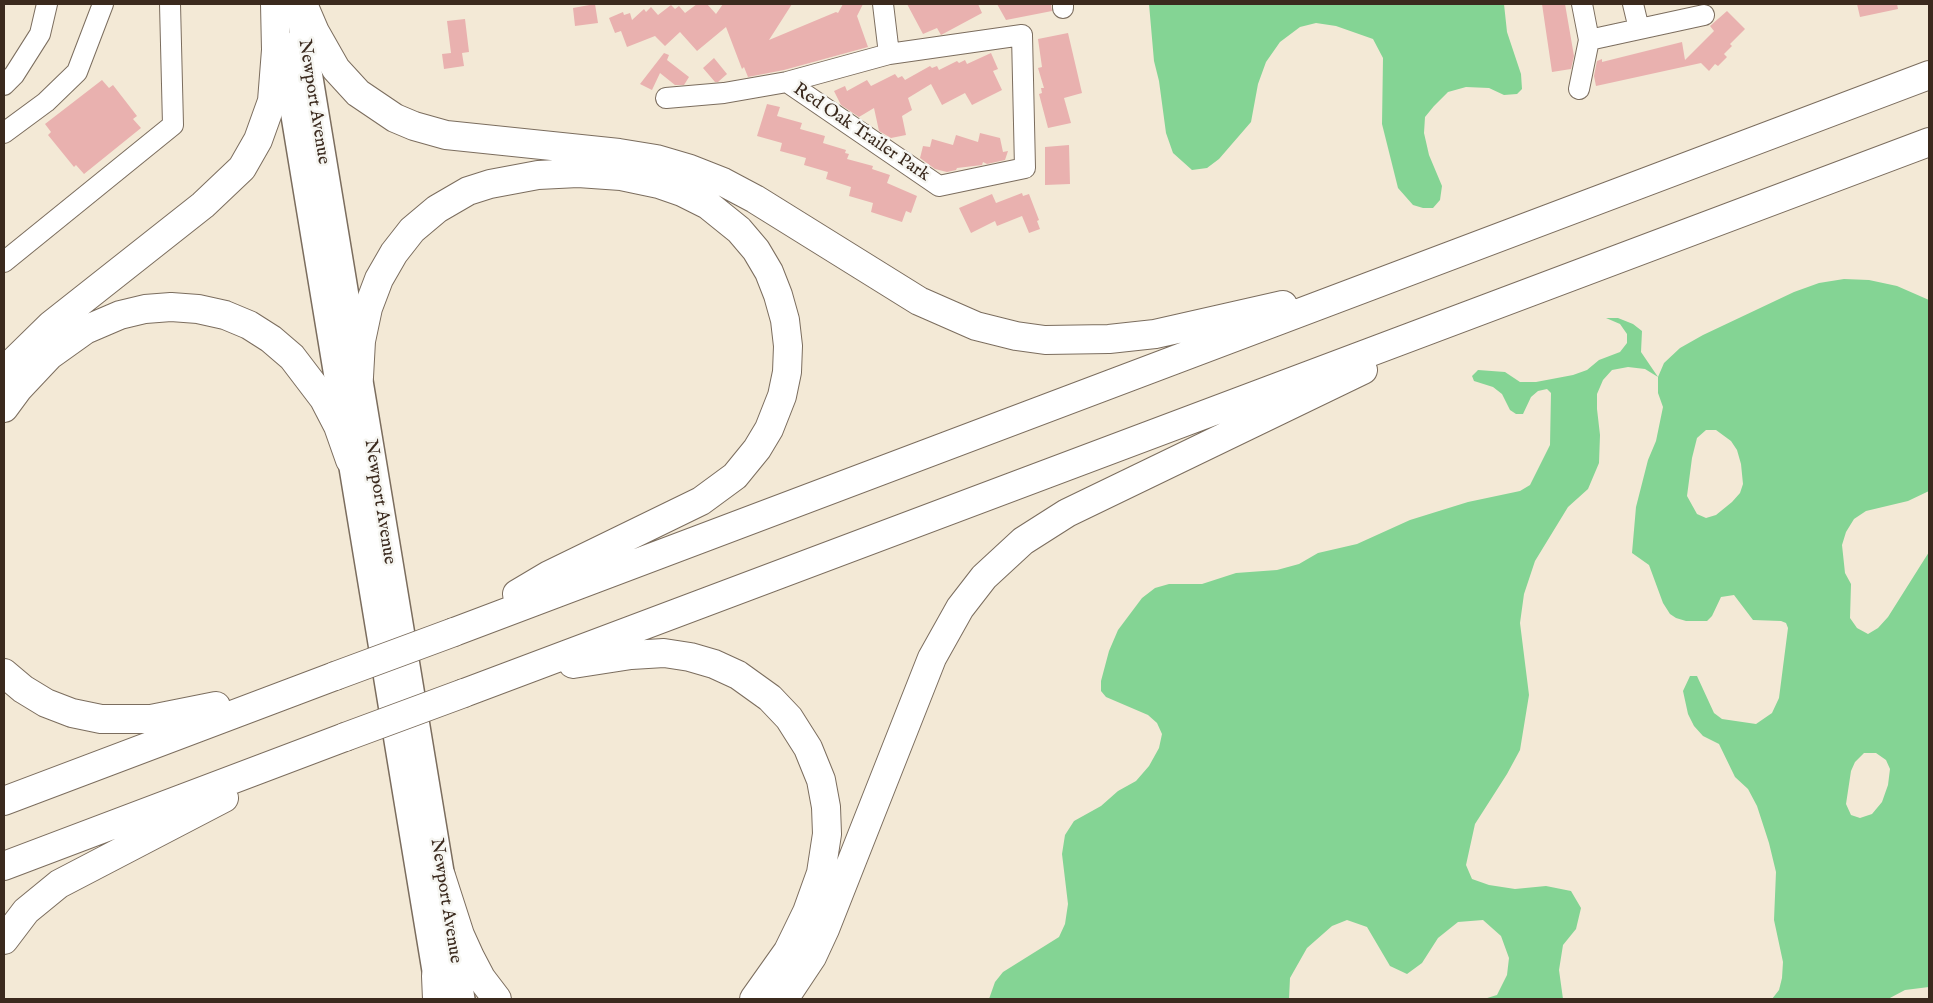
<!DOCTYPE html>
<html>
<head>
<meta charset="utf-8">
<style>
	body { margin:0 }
	#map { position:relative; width:1933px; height:1003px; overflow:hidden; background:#f3e9d6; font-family:"IM FELL English",serif }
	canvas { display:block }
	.frame { position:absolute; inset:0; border:5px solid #3b2a1e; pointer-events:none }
</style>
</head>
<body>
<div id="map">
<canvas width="1933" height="1003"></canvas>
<div class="frame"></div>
</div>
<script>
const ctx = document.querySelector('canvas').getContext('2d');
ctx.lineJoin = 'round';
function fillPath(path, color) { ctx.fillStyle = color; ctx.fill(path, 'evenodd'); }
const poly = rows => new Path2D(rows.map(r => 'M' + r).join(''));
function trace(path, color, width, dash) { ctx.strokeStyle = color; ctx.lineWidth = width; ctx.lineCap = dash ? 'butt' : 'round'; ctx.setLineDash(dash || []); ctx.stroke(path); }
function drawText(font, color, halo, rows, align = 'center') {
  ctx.font = font + ' "IM FELL English",serif'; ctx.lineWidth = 5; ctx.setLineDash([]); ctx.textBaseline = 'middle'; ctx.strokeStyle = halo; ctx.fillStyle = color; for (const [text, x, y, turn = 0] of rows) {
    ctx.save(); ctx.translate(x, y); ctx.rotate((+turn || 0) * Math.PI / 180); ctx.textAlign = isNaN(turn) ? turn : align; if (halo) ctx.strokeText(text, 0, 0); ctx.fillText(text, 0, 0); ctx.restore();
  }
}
fillPath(poly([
	[1149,4,1504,4,1507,32,1521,74,1522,89,1517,94,1504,95,1489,88,1466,87,1448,92,1434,106,1425,117,1424,133,1429,155,1442,186,1440,200,1433,208,1423,208,1413,205,1398,188,1382,124,1383,58,1373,39,1336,26,1316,23,1300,27,1280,42,1266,62,1258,84,1251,122,1219,159,1207,168,1192,170,1173,153,1166,133,1159,81,1154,61],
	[1844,279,1869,280,1897,286,1929,300,1929,491,1908,501,1866,511,1854,519,1846,532,1842,545,1845,573,1851,584,1850,618,1857,628,1868,634,1878,628,1888,617,1929,552,1929,987,1905,990,1888,999,1772,999,1779,990,1782,978,1783,962,1774,920,1776,872,1769,843,1757,806,1748,789,1735,777,1719,744,1703,736,1694,726,1688,714,1683,691,1690,676,1697,676,1714,713,1722,719,1756,724,1772,713,1779,698,1788,628,1786,623,1781,621,1753,620,1734,595,1721,597,1712,616,1707,621,1686,621,1676,618,1670,614,1663,603,1649,565,1632,553,1636,507,1648,460,1656,441,1663,407,1658,393,1658,377,1645,369,1628,367,1612,370,1603,380,1597,394,1597,409,1600,435,1599,463,1588,489,1568,507,1535,561,1524,594,1520,623,1529,695,1520,750,1507,774,1475,824,1466,865,1472,879,1489,885,1515,889,1546,886,1571,891,1581,908,1576,929,1563,945,1559,970,1563,999,1484,999,1497,995,1507,975,1509,958,1501,936,1483,920,1458,922,1438,938,1422,963,1407,974,1390,966,1367,927,1347,920,1332,926,1307,948,1290,978,1289,999,989,999,995,982,1003,972,1059,937,1065,924,1068,904,1062,854,1065,835,1074,821,1101,806,1118,791,1136,781,1149,766,1159,748,1162,734,1157,723,1148,715,1106,697,1101,691,1101,681,1109,651,1118,630,1142,598,1155,588,1169,584,1202,584,1236,573,1277,570,1299,564,1318,553,1357,544,1410,520,1468,502,1520,491,1530,485,1550,445,1551,393,1547,389,1538,391,1531,397,1523,414,1516,414,1510,410,1502,394,1493,387,1474,381,1472,376,1478,370,1505,372,1520,382,1536,382,1573,375,1587,370,1599,360,1620,352,1627,343,1627,334,1620,324,1606,318,1618,318,1633,324,1642,331,1641,352,1658,377,1664,363,1680,348,1703,335,1794,292,1819,283],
	[1706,430,1716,430,1731,441,1737,450,1741,464,1743,484,1740,493,1732,502,1716,515,1706,518,1697,514,1687,496,1692,458,1697,438],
	[1864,753,1876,753,1886,760,1890,769,1888,785,1882,802,1872,814,1860,818,1851,815,1846,804,1851,771,1855,762]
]), '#84d494');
fillPath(poly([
	[595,4,598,23,575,26,573,8],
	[697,4,707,4,716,14,723,4,792,4,769,40,836,12,838,13,843,4,863,4,857,16,868,47,784,70,748,77,744,67,742,69,726,27,697,51,680,32,665,46,655,36,627,47,621,31,615,33,609,18,623,12,624,15,630,13,632,20,644,9,646,12,651,7,658,15,671,5,675,9,679,6,685,13],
	[907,4,978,4,982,13,941,35,937,28,923,34],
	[997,4,1051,4,1052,11,1006,20],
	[1542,4,1565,4,1574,56,1571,69,1552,72],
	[1857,4,1897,4,1898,9,1860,17],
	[1727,11,1745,29,1730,44,1732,46,1724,54,1727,57,1718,66,1715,64,1709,71,1701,63,1596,86,1594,76,1597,61,1602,59,1602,62,1682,42,1685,60,1714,31,1710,26],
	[465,19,469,52,462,53,464,66,444,69,442,54,451,53,447,21],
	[1068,33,1082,93,1064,98,1071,123,1048,128,1039,94,1042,93,1041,88,1044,88,1038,68,1042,67,1038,39],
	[664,53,669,55,667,60,689,77,684,85,675,85,660,73,652,90,640,84],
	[991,53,998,69,993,71,1002,90,972,105,965,93,942,105,931,84,908,98,912,110,902,116,906,135,891,138,879,131,874,108,859,117,841,105,834,91,845,86,847,91,867,80,871,86,895,74,898,78,902,76,905,80,930,66,932,68,937,66,939,70,957,61,959,63,965,60,967,64],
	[714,58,727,74,718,82,715,82,703,68],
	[102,80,109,88,113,85,137,116,133,119,141,128,84,174,76,165,74,167,48,135,51,132,45,124],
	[767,104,780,107,777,116,802,123,800,129,825,136,823,143,846,150,845,153,849,154,847,159,873,166,872,169,890,175,887,183,917,196,911,213,906,211,902,222,871,212,873,203,849,196,851,187,826,179,828,172,804,165,806,158,780,151,782,143,757,136],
	[980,133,1000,138,1003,152,1008,151,1005,160,987,164,983,162,982,165,957,168,956,170,947,172,935,169,920,158,923,146,930,147,932,139,953,145,956,135,978,142],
	[1069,145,1070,184,1045,185,1045,147],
	[1022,193,1023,196,1029,194,1039,220,1037,221,1040,229,1029,233,1022,216,997,226,995,221,971,233,959,208,992,194,996,203]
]), '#e9b1af');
const minor = poly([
	[883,4,889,54],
	[1063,4,1063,8],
	[1582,4,1589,40,1704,15],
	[1633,4,1639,29],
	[1022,35,1025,168,939,186,787,82,889,54,1022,35],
	[4,85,14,75,40,34,47,4],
	[1579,89,1589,40],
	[666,98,724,93,787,82],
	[4,133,46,102,77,72,103,4],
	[4,262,173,125,170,4]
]);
const major = poly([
	[298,5,462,999],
	[282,43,439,995]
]);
const highway = poly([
	[303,4,315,32,336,69,358,93,395,118,414,126,446,135,619,153,656,159,690,169,723,182,755,199,919,301,976,326,1016,336,1045,340,1109,339,1155,334,1283,305],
	[4,371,51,325,203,205,242,168,258,140,272,101,276,50,275,4],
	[359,377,361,341,368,308,379,279,394,253,412,230,437,209,468,191,490,184,538,175,578,173,621,176,659,184,682,192,708,205,739,230,756,250,769,272,778,295,785,320,788,346,787,372,782,396,769,429,757,449,735,476,701,501,549,575,517,594],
	[4,408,18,389,50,355,85,330,120,315,145,309,171,307,198,309,225,315,249,325,271,339,292,357,324,399,338,426,350,460],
	[454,632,1929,75],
	[573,664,631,655,664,653,690,657,714,664,738,675,770,698,789,718,808,748,821,780,826,807,827,834,821,873,807,912,788,951,754,999],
	[4,673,23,689,46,703,72,713,101,719,151,719,216,706],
	[464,693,1929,142],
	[4,801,335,676],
	[4,866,345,737],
	[441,876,460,935,470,957,481,978,497,999],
	[4,940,26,911,59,884,224,798],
	[436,976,437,999],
	[784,999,812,957,825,929,932,658,960,608,984,577,1023,541,1067,513,1363,370]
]);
trace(minor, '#7b6d5e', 22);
trace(major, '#7b6d5e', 28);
trace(highway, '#7b6d5e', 30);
trace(minor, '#fff', 20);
trace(major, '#fff', 25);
trace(highway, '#fff', 28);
const highwayBridge = poly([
	[335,676,454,632],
	[345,737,464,693]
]);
trace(highwayBridge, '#7b6d5e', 30, []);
trace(highwayBridge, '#fff', 28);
drawText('18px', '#3b2a1e', '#f6f6f2', [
	["Newport Avenue",313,102,81],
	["Red Oak Trailer Park",861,133,34],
	["Newport Avenue",379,502,81],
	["Newport Avenue",445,901,81]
]);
</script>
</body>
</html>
